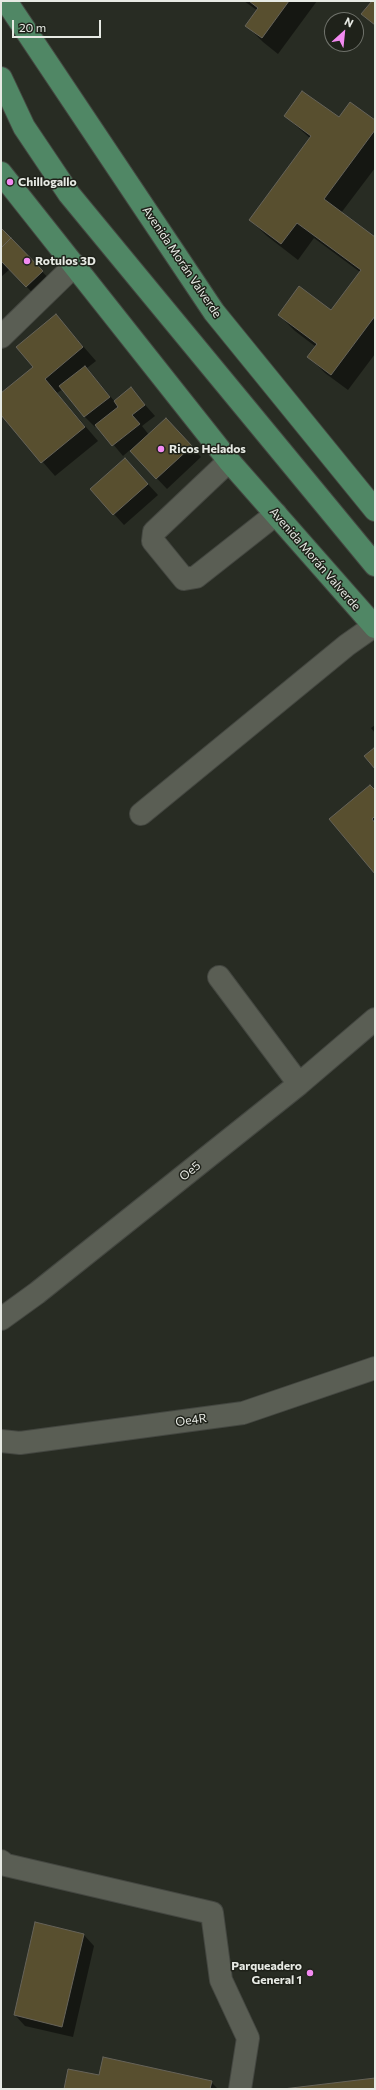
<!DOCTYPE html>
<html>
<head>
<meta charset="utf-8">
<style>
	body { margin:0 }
	#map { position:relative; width:376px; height:2090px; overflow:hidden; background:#282c23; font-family:Commissioner,sans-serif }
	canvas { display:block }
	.frame { position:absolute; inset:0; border:2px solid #e7eae4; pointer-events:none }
	.north { position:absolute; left:324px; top:12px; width:40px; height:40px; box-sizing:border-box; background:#1f221a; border:1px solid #6f726b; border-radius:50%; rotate:27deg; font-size:11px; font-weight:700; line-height:16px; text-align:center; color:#e7eae4 }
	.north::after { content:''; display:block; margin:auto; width:14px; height:18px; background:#f38af1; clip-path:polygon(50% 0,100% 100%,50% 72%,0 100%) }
	.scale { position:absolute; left:12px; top:20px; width:89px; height:18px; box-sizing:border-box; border:2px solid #e7eae4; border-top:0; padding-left:5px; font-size:12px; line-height:14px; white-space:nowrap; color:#e7eae4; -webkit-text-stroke:3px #1f221a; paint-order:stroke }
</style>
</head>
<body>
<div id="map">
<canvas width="376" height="2090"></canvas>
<div class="frame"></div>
<div class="north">N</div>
<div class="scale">20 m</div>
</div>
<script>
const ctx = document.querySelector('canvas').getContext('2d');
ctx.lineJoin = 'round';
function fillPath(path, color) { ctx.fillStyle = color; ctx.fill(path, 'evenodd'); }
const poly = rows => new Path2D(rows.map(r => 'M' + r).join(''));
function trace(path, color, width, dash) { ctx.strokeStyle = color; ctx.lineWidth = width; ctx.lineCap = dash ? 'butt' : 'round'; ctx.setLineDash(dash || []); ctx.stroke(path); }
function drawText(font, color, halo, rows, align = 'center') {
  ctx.font = font + ' Commissioner,sans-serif'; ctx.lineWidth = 3; ctx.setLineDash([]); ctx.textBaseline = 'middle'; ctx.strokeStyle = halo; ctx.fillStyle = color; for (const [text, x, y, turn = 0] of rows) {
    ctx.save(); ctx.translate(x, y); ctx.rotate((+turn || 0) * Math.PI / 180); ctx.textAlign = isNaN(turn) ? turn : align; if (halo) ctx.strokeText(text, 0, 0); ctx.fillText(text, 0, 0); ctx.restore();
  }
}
fillPath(poly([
	[244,1,317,1,278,54,263,42,247,26,258,11],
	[285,116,375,121,375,168,341,213,375,239,375,354,348,390,325,373,309,357,316,347,295,331,279,315,331,311,360,272,314,238,298,260,267,236,250,220,311,139],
	[1,229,57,287,41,302,10,269,1,277],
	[56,315,96,361,87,368,115,402,131,389,155,416,142,426,149,435,176,430,201,457,167,489,130,450,123,456,97,425,95,427,84,416,63,389,57,393,98,441,55,476,1,414,1,395,34,367],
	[135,470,158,495,124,525,114,514],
	[375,725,375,733,371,728],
	[375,791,375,873,330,820],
	[36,1924,84,1935,94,1946,73,2037,25,2026,15,2015],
	[100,2077,211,2082,218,2089,65,2089]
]), '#0007');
const building = poly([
	[249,1,289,1,262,38,245,26,258,8,249,1],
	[372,1,375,1,375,25,361,14,372,1],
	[302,91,339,117,350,102,375,120,375,130,324,199,375,237,375,316,331,375,307,357,317,344,278,315,299,286,331,310,361,270,297,223,281,244,249,220,311,136,284,116,302,91],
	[1,228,11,238,1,248,1,228],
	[11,238,43,271,26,287,1,261,1,248,11,238],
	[56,314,83,347,45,379,85,427,41,463,1,415,1,393,33,367,16,347,56,314],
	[85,366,110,397,84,417,59,386,85,366],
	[131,387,145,405,132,415,140,424,112,446,95,425,118,407,114,401,131,387],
	[166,418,192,446,156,479,130,451,166,418],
	[125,458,148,484,113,515,90,489,125,458],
	[374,748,375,749,375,769,364,756,374,748],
	[370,785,375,790,375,816,372,819,375,823,375,874,329,819,370,785],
	[35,1922,84,1934,62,2027,14,2015,35,1922],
	[103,2057,212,2081,210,2089,64,2089,68,2069,99,2075,103,2057],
	[375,2078,375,2089,283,2089,375,2078]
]);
fillPath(building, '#584f2f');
trace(building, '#666359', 1);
const minor = poly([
	[1,337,75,265],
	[229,461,154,532,153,541,184,579,196,577,276,514],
	[141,814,347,645,374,626],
	[219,977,299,1084],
	[1,1319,37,1293,299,1084,375,1019],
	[1,1441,20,1443,243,1413,375,1368],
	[1,1861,6,1865,212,1913,221,1980,248,2038,240,2089]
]);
const major = poly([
	[6,1,214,312,375,510],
	[1,78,24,127,69,194,375,565],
	[1,173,229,461,375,627]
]);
trace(minor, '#444741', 24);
trace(major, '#444741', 24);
trace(minor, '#5a5e54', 22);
trace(major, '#508765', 22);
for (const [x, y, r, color] of [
	[10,182,4,"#f38af1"],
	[27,261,4,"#f38af1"],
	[161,449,4,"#f38af1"],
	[310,1973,4,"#f38af1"]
]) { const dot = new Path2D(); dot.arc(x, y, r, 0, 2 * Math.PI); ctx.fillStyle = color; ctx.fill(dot); trace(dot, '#1f221a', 1.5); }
drawText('bold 12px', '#e7eae4', '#1f221a', [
	["Chillogallo",18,182],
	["Rotulos 3D",35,261],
	["Ricos Helados",169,449],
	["Parqueadero",302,1966,"right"],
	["General 1",302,1980,"right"]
], 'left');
drawText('12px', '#e7eae4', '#1f221a', [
	["Avenida Morán Valverde",182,262,56],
	["Avenida Morán Valverde",315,559,49],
	["Oe5",190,1171,-39],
	["Oe4R",191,1420,-8]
]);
</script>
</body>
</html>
